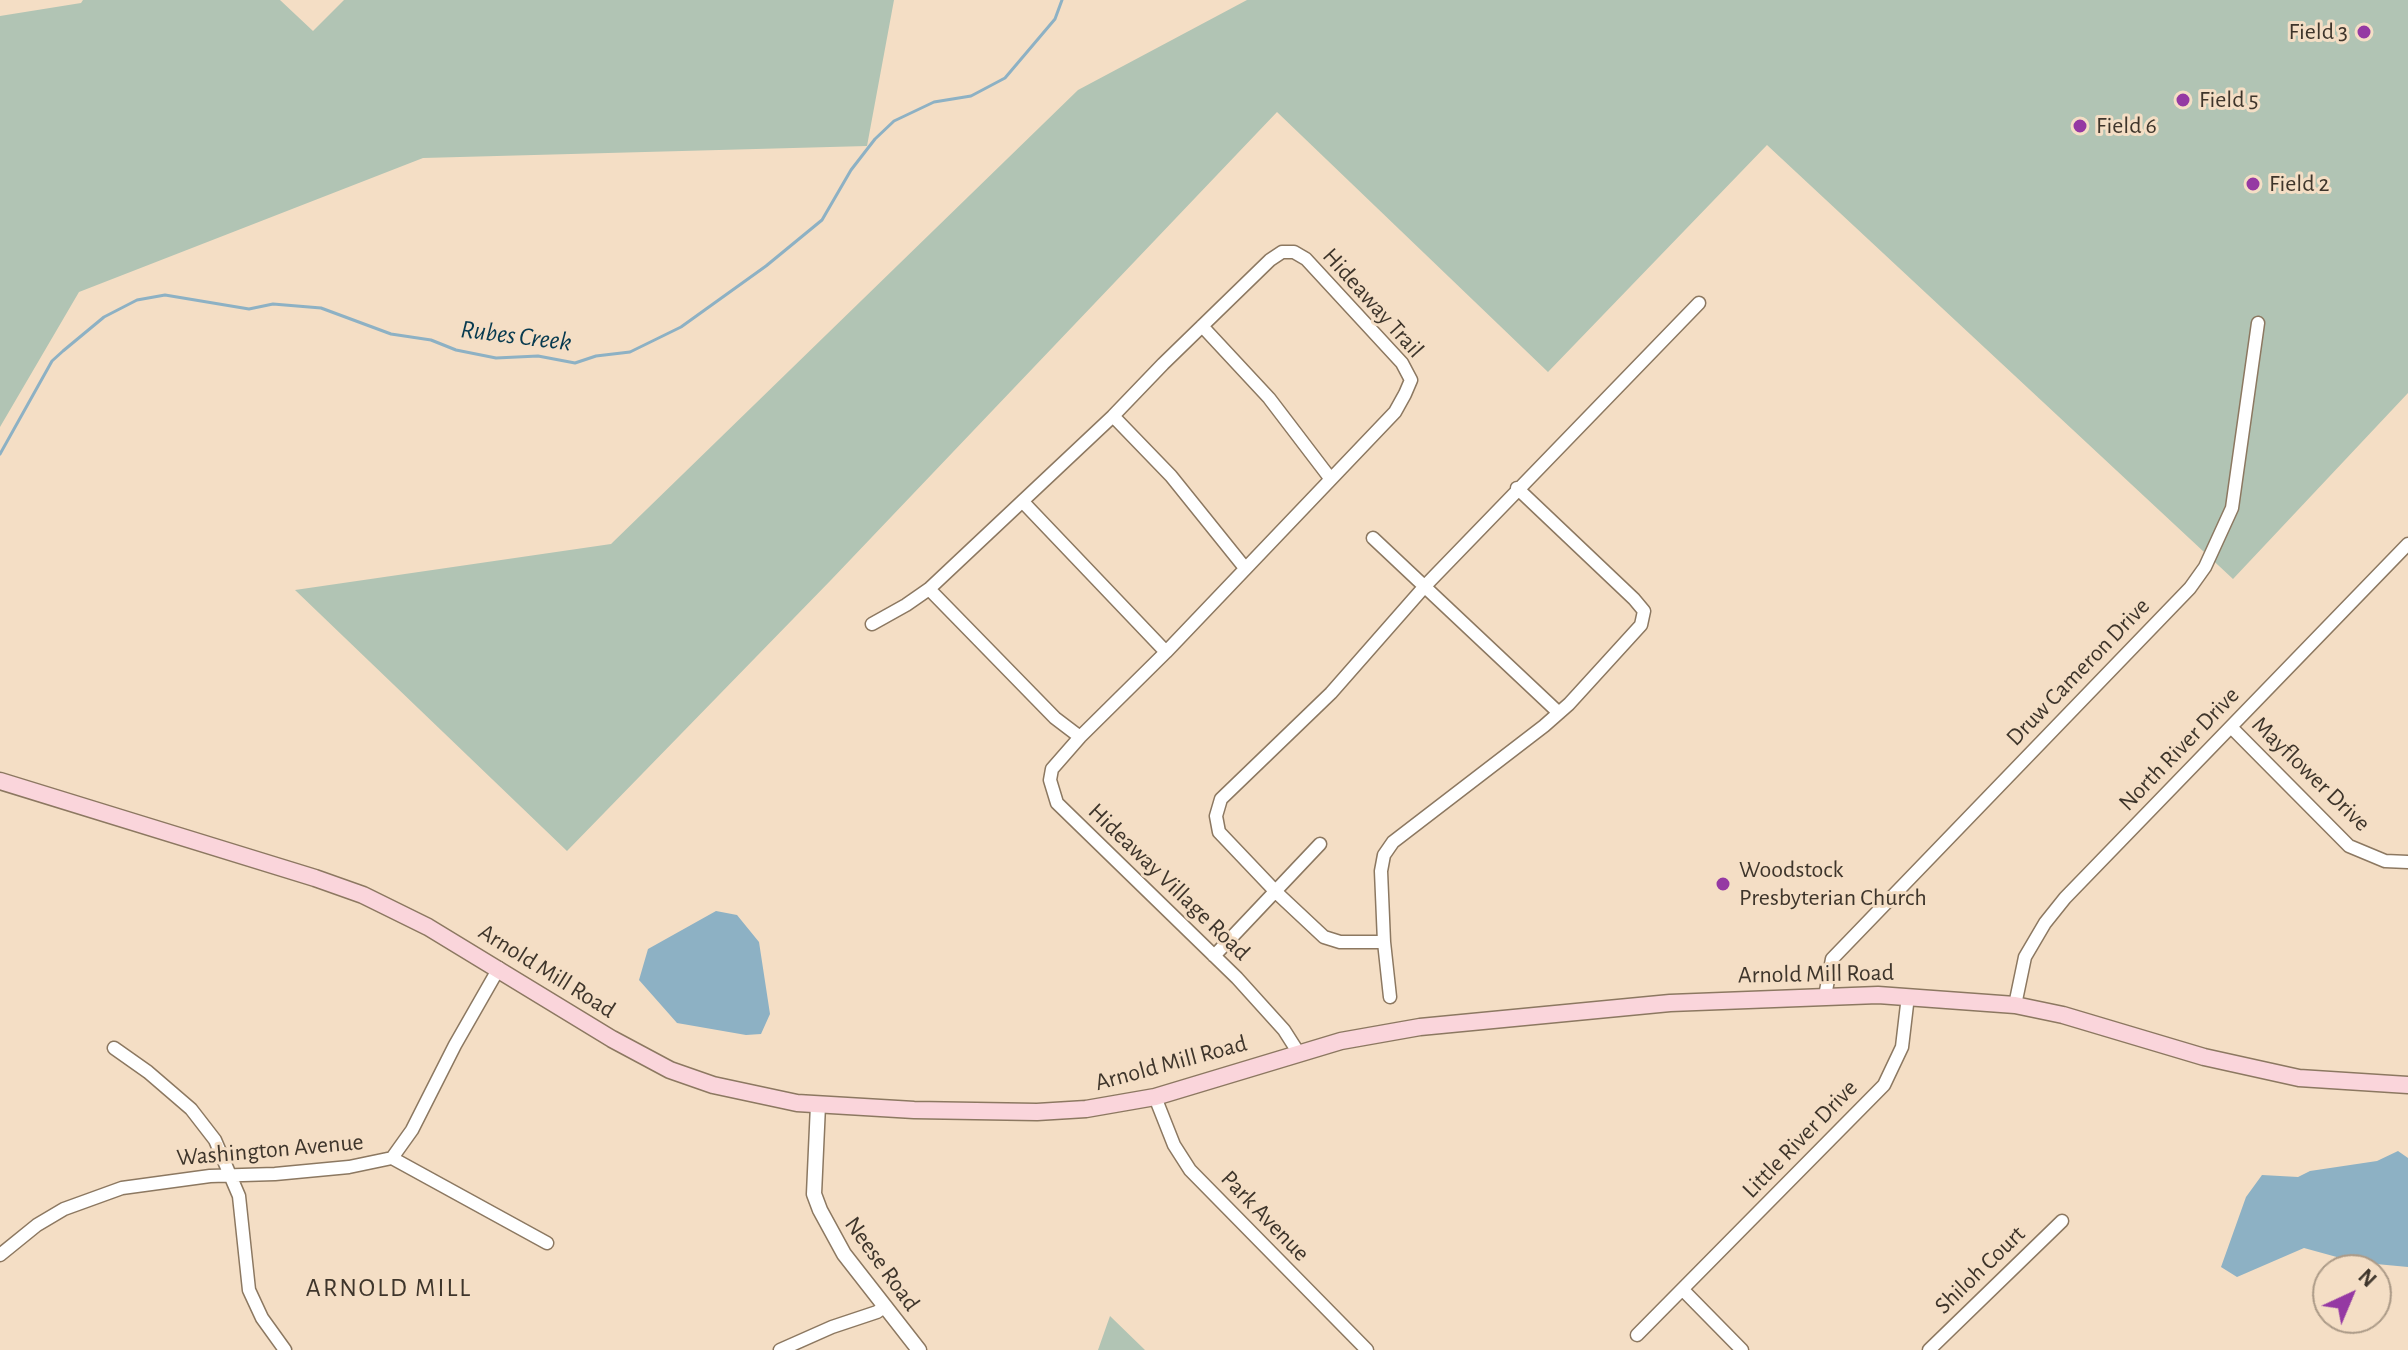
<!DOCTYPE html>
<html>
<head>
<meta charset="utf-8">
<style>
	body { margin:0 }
	#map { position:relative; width:2408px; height:1350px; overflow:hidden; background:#f4dec5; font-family:"Alegreya Sans",sans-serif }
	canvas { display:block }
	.north { position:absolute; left:2312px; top:1254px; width:80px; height:80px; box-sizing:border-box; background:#f4dec5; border:2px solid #ab9a87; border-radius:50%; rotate:44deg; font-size:22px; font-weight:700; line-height:32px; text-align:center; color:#3e352b }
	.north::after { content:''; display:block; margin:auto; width:28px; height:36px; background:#9539a3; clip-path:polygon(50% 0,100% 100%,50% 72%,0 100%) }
</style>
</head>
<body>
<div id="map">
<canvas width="2408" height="1350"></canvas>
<div class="north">N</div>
</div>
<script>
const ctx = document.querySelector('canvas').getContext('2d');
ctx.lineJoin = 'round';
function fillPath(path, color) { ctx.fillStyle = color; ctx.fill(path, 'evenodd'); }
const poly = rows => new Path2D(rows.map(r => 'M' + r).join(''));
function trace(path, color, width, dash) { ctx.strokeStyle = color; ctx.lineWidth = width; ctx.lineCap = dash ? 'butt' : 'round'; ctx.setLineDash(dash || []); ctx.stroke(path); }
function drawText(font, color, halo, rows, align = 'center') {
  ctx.font = font + ' "Alegreya Sans",sans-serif'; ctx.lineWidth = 6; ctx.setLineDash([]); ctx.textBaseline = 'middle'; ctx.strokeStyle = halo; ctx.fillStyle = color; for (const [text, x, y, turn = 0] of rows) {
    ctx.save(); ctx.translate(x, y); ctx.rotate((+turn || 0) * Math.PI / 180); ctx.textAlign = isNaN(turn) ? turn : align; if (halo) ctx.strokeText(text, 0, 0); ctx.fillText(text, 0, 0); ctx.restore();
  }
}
fillPath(poly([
	[83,0,280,0,313,31,344,0,894,0,867,146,423,158,79,292,0,427,0,16,81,3],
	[1247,0,2408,0,2408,393,2233,579,1767,145,1548,372,1277,112,831,580,567,851,295,590,611,544,1078,90],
	[1110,1316,1145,1350,1098,1350]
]), '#b1c4b4');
fillPath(poly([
	[716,911,737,915,759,942,770,1014,761,1034,746,1035,677,1023,639,980,648,949],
	[2398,1151,2408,1158,2408,1267,2355,1262,2304,1248,2237,1277,2221,1267,2246,1197,2262,1175,2298,1177,2310,1171,2377,1161]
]), '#8db1c4');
trace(poly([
	[0,454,52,361,63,351,104,317,137,300,165,295,249,309,273,304,321,308,391,334,431,340,456,350,496,358,538,356,575,363,596,356,630,352,681,327,766,266,822,220,851,170,875,139,894,121,934,102,971,96,1005,78,1055,19,1062,0]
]), '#8db1c4', 3);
const minor = poly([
	[1202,326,1269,398,1330,478],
	[1113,416,1171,476,1245,568],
	[1023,502,1166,652],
	[1373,538,1559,713],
	[929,589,1055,718,1080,737],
	[872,624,906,605,929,589,1113,416,1163,364,1270,260,1282,252,1294,252,1306,259,1402,363,1411,380,1405,394,1395,412,1166,652,1080,737,1052,769,1050,780,1057,803,1237,978,1284,1030,1298,1052],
	[2231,727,2349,846,2385,861,2408,862],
	[1384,942,1340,942,1324,937,1277,893,1219,832,1216,816,1221,799,1331,693,1425,586,1699,303],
	[1214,956,1320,844],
	[1825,996,1832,959,2190,588,2205,567,2232,508,2258,323],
	[1390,997,1384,942,1381,871,1384,855,1393,842,1544,726,1569,704,1641,625,1644,611,1634,599,1517,488],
	[2015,1005,2025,957,2045,923,2065,898,2408,544],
	[114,1048,148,1072,191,1109,215,1140,239,1196,249,1290,262,1318,285,1350],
	[1155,1097,1174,1145,1190,1170,1367,1350],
	[392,1158,547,1243],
	[0,1255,37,1225,64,1209,122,1188,210,1176,275,1174,349,1167,392,1158,412,1130,455,1045,499,968],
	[1683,1290,1742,1350],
	[1637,1335,1884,1085,1902,1047,1908,996],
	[780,1350,832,1327,877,1312,884,1307],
	[1929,1350,2062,1221]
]);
const tertiary = poly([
	[818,1105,814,1194,820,1210,844,1254,919,1350]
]);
const secondary = poly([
	[0,781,315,878,363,895,428,927,612,1039,670,1070,713,1085,797,1103,914,1110,1037,1112,1086,1109,1155,1097,1341,1041,1420,1027,1670,1003,1878,995,2015,1005,2063,1015,2204,1057,2299,1078,2408,1085]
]);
trace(minor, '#8c7861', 15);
trace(tertiary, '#8c7861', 17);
trace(secondary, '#8c7861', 19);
trace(minor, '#fff', 12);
trace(tertiary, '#fff', 14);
trace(secondary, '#fad5db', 16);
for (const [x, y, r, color] of [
	[2364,32,8,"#9539a3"],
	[2183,100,8,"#9539a3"],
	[2080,126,8,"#9539a3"],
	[2253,184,8,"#9539a3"],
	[1723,884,8,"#9539a3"]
]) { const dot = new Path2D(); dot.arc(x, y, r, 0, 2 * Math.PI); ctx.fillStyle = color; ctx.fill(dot); trace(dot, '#f4dec5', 3); }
drawText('24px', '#3e352b', '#f4dec5', [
	["Field 3",2348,32,"right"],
	["Field 5",2199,100],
	["Field 6",2096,126],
	["Field 2",2269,184],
	["Woodstock",1739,870],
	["Presbyterian Church",1739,898]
], 'left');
drawText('24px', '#3e352b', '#f4dec5', [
	["Hideaway Trail",1373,303,48],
	["Druw Cameron Drive",2078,672,-46],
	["North River Drive",2179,749,-46],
	["Mayflower Drive",2311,774,44],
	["Hideaway Village Road",1169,882,44],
	["Arnold Mill Road",547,971,32],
	["Arnold Mill Road",1816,974,-1],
	["Arnold Mill Road",1171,1063,-15],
	["Little River Drive",1800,1139,-46],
	["Washington Avenue",270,1150,-5],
	["Park Avenue",1265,1216,46],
	["Neese Road",882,1264,54],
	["Shiloh Court",1980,1270,-44]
]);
drawText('italic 26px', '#073a4f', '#f4dec5', [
	["Rubes Creek",516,336,7]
]);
ctx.letterSpacing = '2px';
drawText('26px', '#3e352b', '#f4dec5', [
	["ARNOLD MILL",389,1288]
]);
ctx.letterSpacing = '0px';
</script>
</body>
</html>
